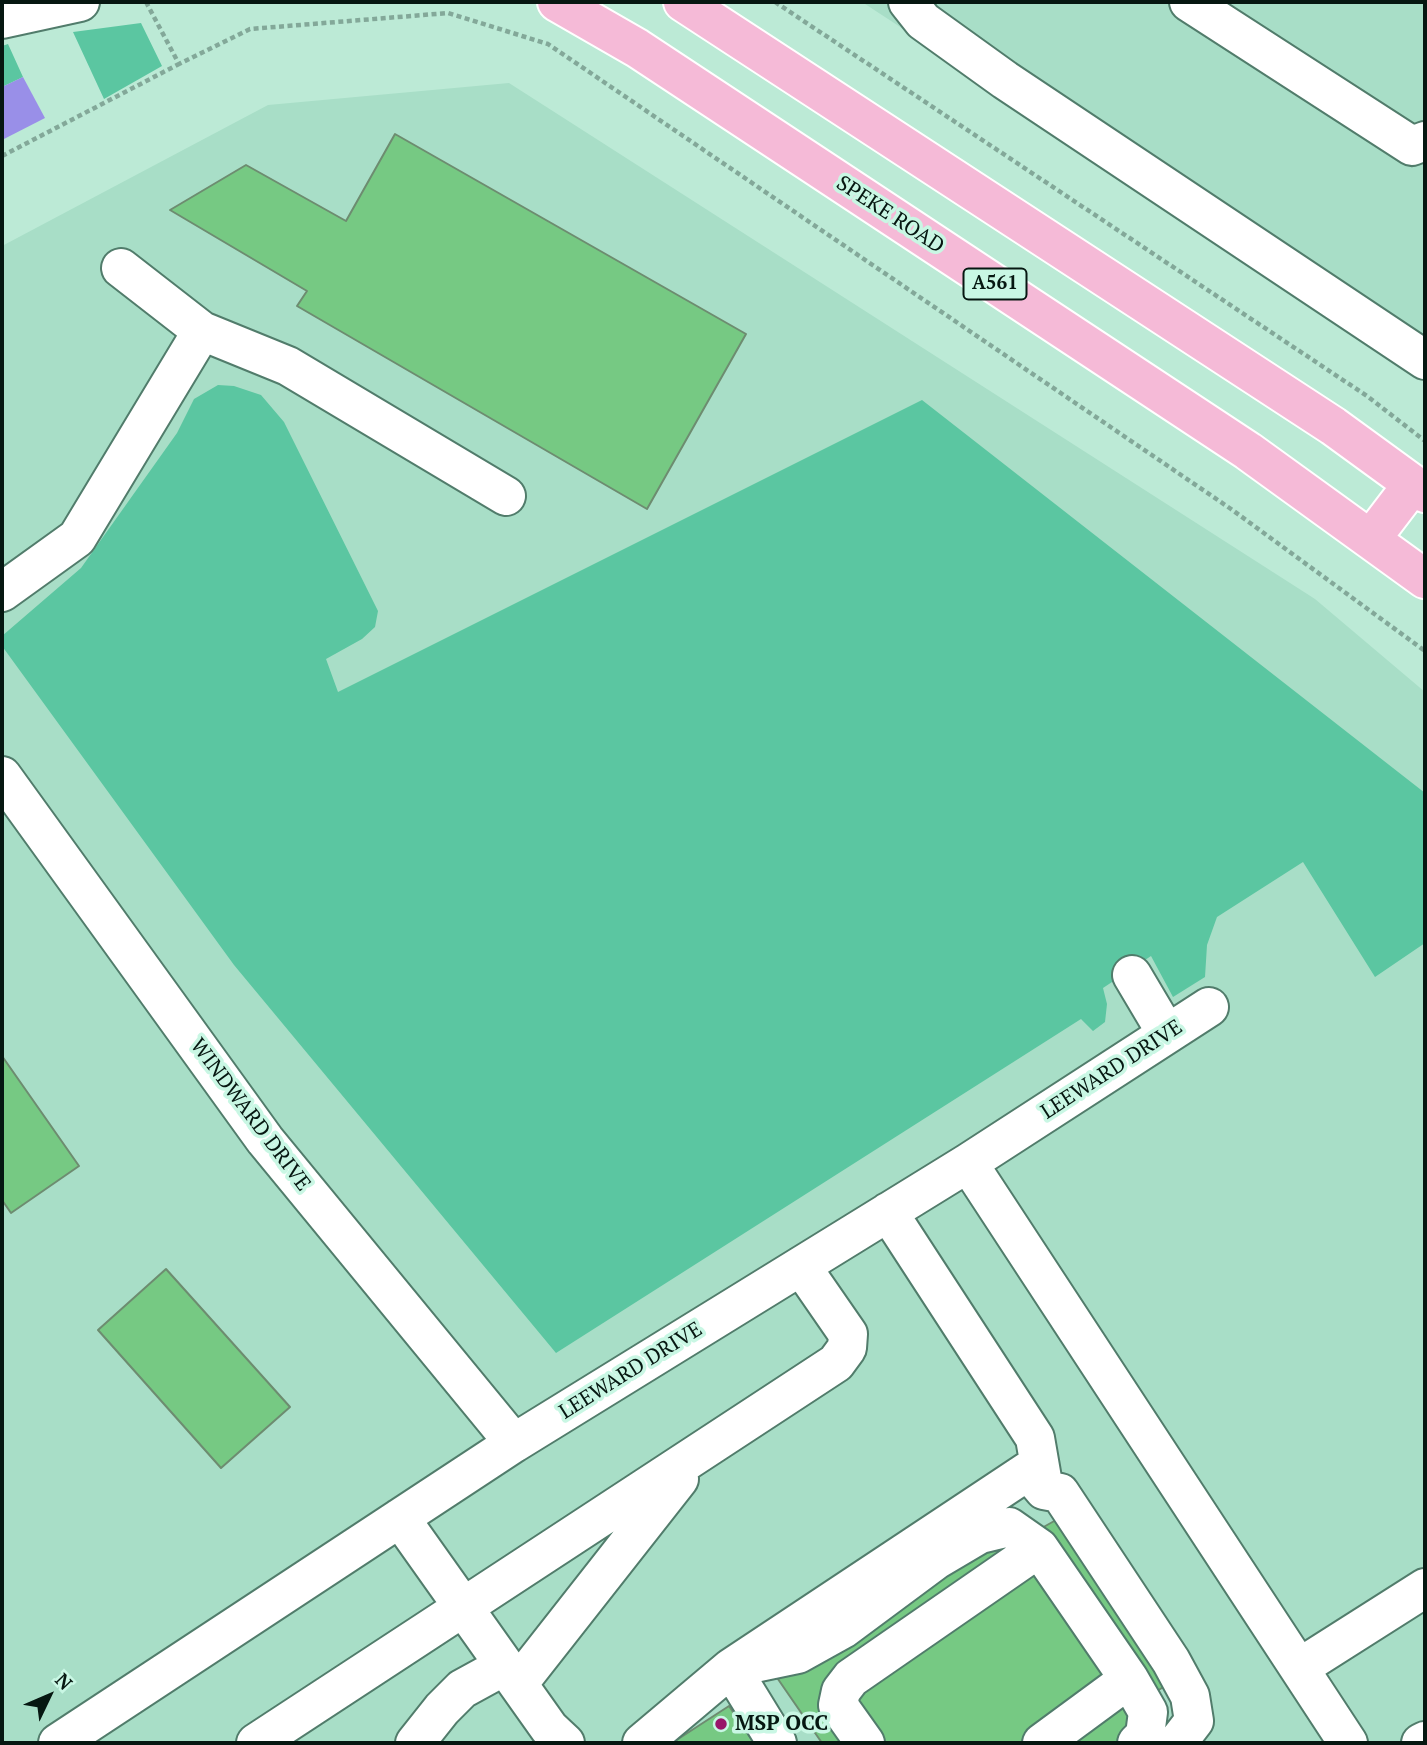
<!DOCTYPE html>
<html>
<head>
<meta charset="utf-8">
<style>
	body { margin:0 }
	#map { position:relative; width:1427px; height:1745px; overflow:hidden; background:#bcead6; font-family:"PT Serif",serif }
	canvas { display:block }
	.frame { position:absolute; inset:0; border:4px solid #061711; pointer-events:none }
	.north { position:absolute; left:14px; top:1661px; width:70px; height:70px; -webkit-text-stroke:5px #c9f7e4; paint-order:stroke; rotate:46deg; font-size:19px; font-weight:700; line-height:28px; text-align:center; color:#061711 }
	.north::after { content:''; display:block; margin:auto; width:24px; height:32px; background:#061711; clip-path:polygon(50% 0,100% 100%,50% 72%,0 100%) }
</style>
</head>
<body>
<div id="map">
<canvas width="1427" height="1745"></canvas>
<div class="frame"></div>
<div class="north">N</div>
</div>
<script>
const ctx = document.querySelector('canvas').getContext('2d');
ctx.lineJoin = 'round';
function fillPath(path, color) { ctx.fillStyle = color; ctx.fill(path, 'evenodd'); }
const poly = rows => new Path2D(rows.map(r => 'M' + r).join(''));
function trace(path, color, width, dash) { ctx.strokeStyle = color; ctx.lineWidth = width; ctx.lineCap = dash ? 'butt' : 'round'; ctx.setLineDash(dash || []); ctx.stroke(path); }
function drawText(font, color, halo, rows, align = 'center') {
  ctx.font = font + ' "PT Serif",serif'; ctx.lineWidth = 7; ctx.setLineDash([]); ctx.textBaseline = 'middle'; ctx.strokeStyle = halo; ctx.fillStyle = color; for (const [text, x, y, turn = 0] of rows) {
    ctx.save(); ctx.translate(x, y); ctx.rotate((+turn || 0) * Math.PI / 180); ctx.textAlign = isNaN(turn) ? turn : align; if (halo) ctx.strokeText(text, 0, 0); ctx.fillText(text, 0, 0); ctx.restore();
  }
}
fillPath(poly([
	[862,2,1425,2,1425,370],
	[509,83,1315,599,1425,692,1425,1743,2,1743,2,246,268,105]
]), '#a8dec7');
fillPath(poly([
	[141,23,162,66,104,99,73,32],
	[8,44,23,77,2,87,2,46],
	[218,385,234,386,261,395,284,422,378,611,375,627,362,639,326,659,338,692,922,400,1425,793,1425,943,1375,977,1303,862,1217,917,1207,945,1205,977,1173,997,1151,956,1103,988,1107,1004,1105,1022,1093,1031,1081,1019,556,1353,234,965,2,646,2,636,81,568,177,433,194,399]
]), '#5bc6a1');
fillPath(poly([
	[23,77,45,118,2,140,2,87]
]), '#998fe8');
const building = poly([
	[395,134,746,334,647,509,297,306,307,291,170,210,246,165,346,221,395,134],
	[2,1056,79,1166,11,1213,2,1200,2,1056],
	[166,1269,290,1407,221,1468,98,1330,166,1269],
	[1065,1515,1173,1681,1157,1691,1149,1743,822,1743,769,1666,979,1522,1040,1529,1065,1515],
	[729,1706,754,1743,672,1743,729,1706]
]);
fillPath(building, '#76c983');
trace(building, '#6d8c70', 2);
const minor = poly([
	[908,2,923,21,1005,80,1425,360],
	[1189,2,1412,146,1425,141],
	[2,19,80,2],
	[121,268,202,331],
	[2,592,77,538,202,331,288,366,506,496],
	[2,776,265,1140,514,1443],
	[1132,975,1167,1034],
	[968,1163,1348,1743],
	[888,1212,1035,1438,1044,1490],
	[400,1518,549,1728,565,1743],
	[1299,1668,1425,1588],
	[1129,1679,1148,1712,1145,1735,1137,1743],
	[518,1684,679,1479],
	[58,1743,514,1443,968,1163,1209,1007],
	[256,1743,836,1363,847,1348,848,1334,801,1266],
	[415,1743,442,1709,462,1689,504,1666],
	[642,1743,731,1668,798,1654,843,1629,936,1560,980,1534,1009,1527,1039,1548,1129,1679,1042,1743],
	[777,1743,731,1668,1028,1471,1044,1490,1060,1493,1171,1661,1190,1696,1194,1721,1177,1743],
	[865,1743,838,1705,841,1691,851,1678,1039,1548],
	[1421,1743,1425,1741]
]);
const highway = poly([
	[557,2,637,48,1248,451,1425,579],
	[683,2,1333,426,1425,493],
	[1371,539,1413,484]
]);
trace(minor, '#517c6b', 42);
trace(highway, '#fff', 42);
trace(poly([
	[146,2,179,64,250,29,448,13,548,44,1231,509,1425,651],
	[775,2,1367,396,1425,441],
	[2,156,179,64]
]), '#83a899', 4.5, [5, 3.5]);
trace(minor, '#fff', 38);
trace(highway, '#f5bad7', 38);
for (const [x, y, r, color] of [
	[721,1724,7,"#99156a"]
]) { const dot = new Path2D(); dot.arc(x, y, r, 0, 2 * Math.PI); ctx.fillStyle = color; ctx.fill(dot); trace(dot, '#c9f7e4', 2.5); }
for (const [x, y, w] of [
	[995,284,63]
]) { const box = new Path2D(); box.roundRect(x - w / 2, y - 15.5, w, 31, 5); ctx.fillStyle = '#c9f7e4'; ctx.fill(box); trace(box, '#061711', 2); }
drawText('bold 19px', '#061711', null, [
	["A561",995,284]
]);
drawText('21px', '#061711', '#c9f7e4', [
	["SPEKE ROAD",890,215,33],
	["LEEWARD DRIVE",1112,1070,-33],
	["WINDWARD DRIVE",250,1115,53],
	["LEEWARD DRIVE",631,1371,-32]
]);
drawText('bold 21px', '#061711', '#c9f7e4', [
	["MSP OCC",735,1724]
], 'left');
</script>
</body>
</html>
